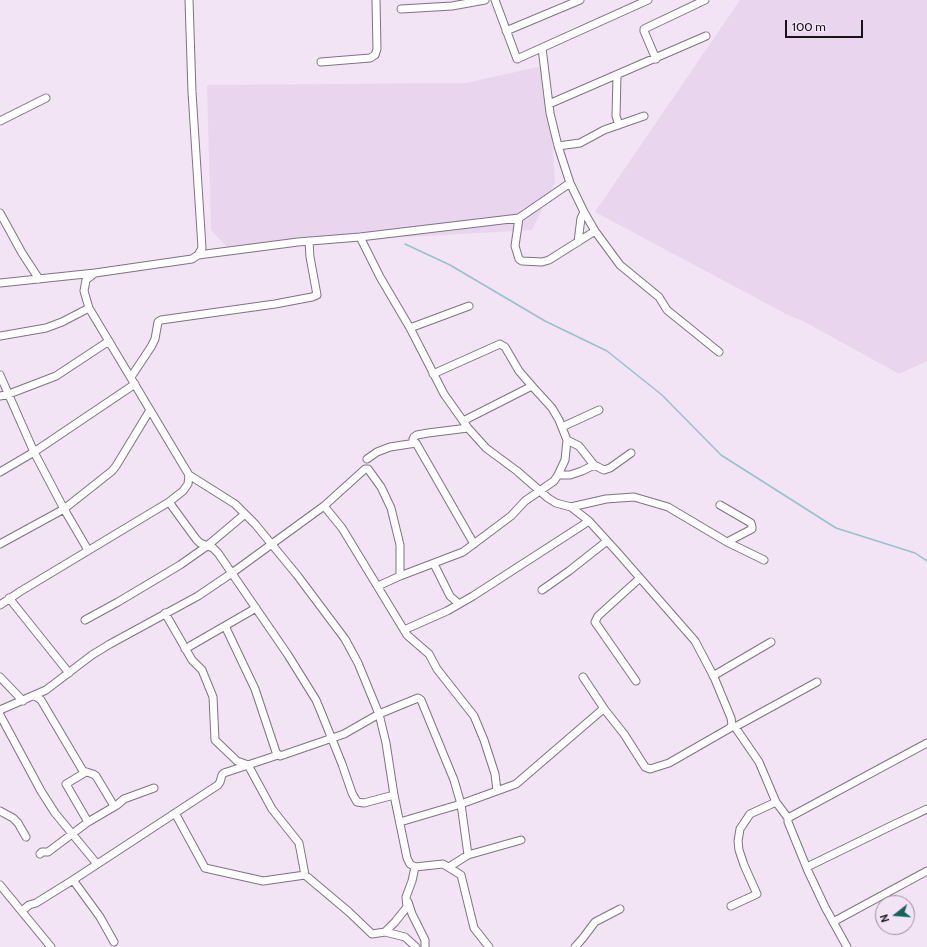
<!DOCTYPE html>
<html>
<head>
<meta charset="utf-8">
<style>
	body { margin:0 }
	#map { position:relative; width:927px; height:947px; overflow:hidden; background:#f2e3f5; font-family:Cabin,sans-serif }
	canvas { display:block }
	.north { position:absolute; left:875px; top:895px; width:40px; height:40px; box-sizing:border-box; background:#f2e3f5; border:1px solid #9a909d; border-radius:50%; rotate:253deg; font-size:11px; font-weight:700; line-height:16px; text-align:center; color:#171318 }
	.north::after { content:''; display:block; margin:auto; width:14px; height:18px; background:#15635d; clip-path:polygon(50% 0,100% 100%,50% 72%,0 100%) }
	.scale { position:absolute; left:785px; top:20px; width:78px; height:18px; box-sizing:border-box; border:2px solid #171318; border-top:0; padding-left:5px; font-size:12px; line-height:14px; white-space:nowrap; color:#171318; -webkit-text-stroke:3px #f2e3f5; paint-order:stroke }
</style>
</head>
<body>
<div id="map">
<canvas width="927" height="947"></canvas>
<div class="north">N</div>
<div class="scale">100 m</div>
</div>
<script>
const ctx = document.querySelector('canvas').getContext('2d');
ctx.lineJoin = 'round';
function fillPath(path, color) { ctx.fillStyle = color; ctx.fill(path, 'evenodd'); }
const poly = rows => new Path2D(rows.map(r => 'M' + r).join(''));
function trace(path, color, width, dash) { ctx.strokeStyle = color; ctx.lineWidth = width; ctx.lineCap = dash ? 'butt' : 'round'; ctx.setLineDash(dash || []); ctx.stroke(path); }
fillPath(poly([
	[740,0,927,0,927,361,899,374,805,322,786,314,595,212],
	[547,65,555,182,532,230,227,247,211,230,207,85,466,83]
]), '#e9d6ee');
trace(poly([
	[405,244,450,265,545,321,607,351,662,395,721,455,836,528,915,553,927,561]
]), '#95c2cb', 1.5);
const minor = poly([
	[495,0,517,59,648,0],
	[401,9,452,6,485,0],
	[506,31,580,0],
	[542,48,550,113,558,146,580,143,604,130,644,116],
	[656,59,644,31,644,29,705,0],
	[321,62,370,58,375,55,377,49,376,0],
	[617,76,616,116,619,125],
	[549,104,706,36],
	[0,121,46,98],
	[558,146,570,183,584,212,595,231,620,265,659,297,667,310,719,352],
	[0,213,22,253,39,279],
	[519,218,515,246,519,259,522,261,542,262,549,260,595,231],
	[360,237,380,277,410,328,444,394,468,428,486,448,517,471,548,498,556,503,571,507,589,521,619,554,695,641,714,677,731,718,732,725,730,728,669,763,650,769,645,767,624,734,605,710,583,677],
	[578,242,581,218,584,212],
	[198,255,298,242,360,237,519,218,570,183],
	[0,283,95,273],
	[410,328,469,306],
	[0,336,46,328,62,322,89,308],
	[433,374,500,344,505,347,519,371,532,386],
	[0,375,34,452,64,509,88,550],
	[131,377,151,347,155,339,158,322,161,320,275,304,312,297,317,295,310,257,309,241],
	[0,396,9,394,56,376,109,341],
	[562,427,599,410],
	[567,440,579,446,594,465,604,470,610,468,631,453],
	[414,443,413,439,414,437,417,435,428,433,468,428],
	[367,459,377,452,390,447,416,443,474,544],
	[0,472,34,452,135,384],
	[189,475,235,504,255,524,297,575,345,639,358,663,379,714,386,743,394,795,407,858,410,864,415,867,443,864,461,875,474,928,489,947],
	[558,475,570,475,582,471,594,465],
	[169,502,196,539,200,543,213,548,218,553,288,655,316,700,321,712,342,764,352,793,357,802,364,803,394,795],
	[720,505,751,523,752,527,752,529,727,542],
	[324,506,342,528,407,635,429,654,437,669,474,716,484,740,495,774,497,791],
	[571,507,606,499,634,497,668,507,727,542,764,560],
	[0,544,64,509,112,471,116,466,150,410],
	[434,564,450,596,459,604],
	[378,586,400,576,463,552,511,516,525,501,554,481,558,475,565,460,567,440,559,420,552,408,532,386,463,421],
	[542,590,569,571,607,541],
	[9,598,69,673],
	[0,605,21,591,169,502,183,491,188,484,189,475,89,308,84,291,86,280,95,273,192,259,198,255,202,248,192,92,189,0],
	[165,613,192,660,202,670,213,697,215,740,237,761,248,765,272,809,299,843,305,875],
	[85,620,118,602,180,565,207,546,245,514],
	[225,626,255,689,276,752,280,756,344,734,379,714,418,698,421,700,454,780,461,804,468,855],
	[404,630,447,611,473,596,589,521],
	[185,649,256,608],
	[713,676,771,642],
	[0,677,23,701],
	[636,681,595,622,598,616,640,578],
	[35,696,41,700,83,771,93,774,96,776,114,806,117,805,124,799,154,788],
	[0,710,46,690,92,655,110,644,198,596,232,573,324,506,365,469,368,469,381,487,391,508,400,545,400,576],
	[0,715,41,791,55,813,97,864],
	[732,725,735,727,817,682],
	[735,727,759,762,776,802,788,818,788,822,808,871,825,907,847,947],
	[86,772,66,784,88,822],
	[0,811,13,818,18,823,26,837],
	[175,813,205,868,263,881,305,875,349,912,372,934,385,932,405,937,416,947],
	[788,818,927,743],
	[400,822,461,804,516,784,602,710,605,710],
	[40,854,42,852,48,852,88,822,117,805],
	[449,867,468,855,521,840],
	[807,867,893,825,927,809],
	[73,880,100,917,114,942],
	[0,885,51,947],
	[408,902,412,914,425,940,425,947],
	[731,906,757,894,744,865,739,850,738,841,740,829,750,814,776,802],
	[22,911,29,905,36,903,73,880,218,785,220,782,222,775,224,773,278,755],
	[833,922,927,871],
	[385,932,395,922,407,907,406,897,412,881,415,867],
	[575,947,583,938,595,922,620,909]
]);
trace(minor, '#7f7382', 9);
trace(minor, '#fff', 7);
</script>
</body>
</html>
